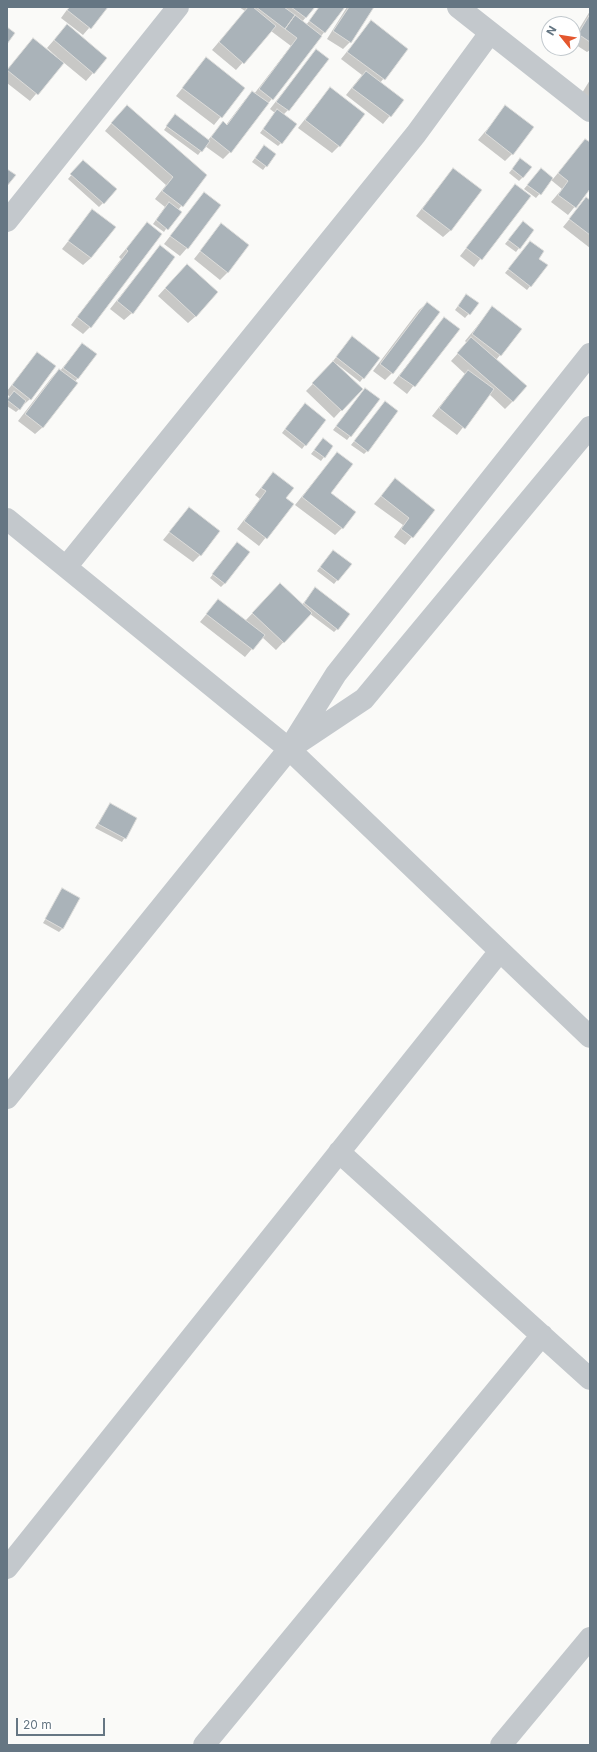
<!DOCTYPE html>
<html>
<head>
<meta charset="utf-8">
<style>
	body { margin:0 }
	#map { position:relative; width:597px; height:1752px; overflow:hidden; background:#fafaf8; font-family:Inter,sans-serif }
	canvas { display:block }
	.frame { position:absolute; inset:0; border:8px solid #657683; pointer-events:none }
	.north { position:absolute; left:541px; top:16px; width:40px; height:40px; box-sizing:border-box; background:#fff; border:1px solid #c1c8cd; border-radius:50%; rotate:300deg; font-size:11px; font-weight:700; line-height:16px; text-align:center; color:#657683 }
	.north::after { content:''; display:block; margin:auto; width:14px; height:18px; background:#e4572e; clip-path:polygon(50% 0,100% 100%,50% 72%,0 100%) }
	.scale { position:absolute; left:16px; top:1718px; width:89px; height:18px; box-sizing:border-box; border:2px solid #657683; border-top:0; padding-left:5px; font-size:12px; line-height:14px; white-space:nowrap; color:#657683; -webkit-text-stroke:3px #fff; paint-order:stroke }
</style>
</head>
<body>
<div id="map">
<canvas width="597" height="1752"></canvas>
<div class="frame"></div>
<div class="north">N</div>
<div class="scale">20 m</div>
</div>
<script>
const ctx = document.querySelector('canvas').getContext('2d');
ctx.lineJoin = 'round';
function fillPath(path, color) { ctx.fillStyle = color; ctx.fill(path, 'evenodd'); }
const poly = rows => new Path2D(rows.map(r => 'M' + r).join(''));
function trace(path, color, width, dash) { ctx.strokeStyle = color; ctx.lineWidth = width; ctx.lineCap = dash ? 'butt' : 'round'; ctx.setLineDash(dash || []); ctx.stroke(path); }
fillPath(poly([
	[69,7,107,7,83,35,61,18],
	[239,7,314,7,302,22,306,25,320,7,344,7,230,152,223,159,205,146,198,155,164,130,172,119,208,140,223,123,226,125,245,100,253,92,254,94,291,46,271,31,236,70,212,50,245,11],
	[347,7,373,7,350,42,343,49,327,39],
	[590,11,590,50,587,52,573,43,573,39],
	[371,22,407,49,380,83,403,100,383,124,346,95,362,75,341,59],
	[60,33,106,58,86,81,63,62,30,101,7,83,7,70,33,39,56,58,57,57,47,48],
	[316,50,288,110,283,115,281,143,278,146,260,133,275,113,270,109],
	[206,59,244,88,214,125,176,96],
	[590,80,590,98,582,93],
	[330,88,339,146,332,153,298,128],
	[506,107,512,154,505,161,478,140],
	[120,113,206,175,178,210,164,232,153,224,165,207,155,199,166,185,105,131],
	[585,140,590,143,590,188,568,215,551,202,562,189,551,180,536,198,524,189,541,169,553,179],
	[261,150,266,166,263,170,252,162],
	[517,163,523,177,519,181,509,173],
	[80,165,103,203,99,207,68,179],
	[453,169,451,230,443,237,416,216],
	[515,186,529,196,474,267,460,256],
	[204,193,187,248,180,256,164,244],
	[586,199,590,202,590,248,563,227],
	[93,210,91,258,83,265,62,249],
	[523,222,519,248,516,252,505,244],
	[147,224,90,327,83,334,71,325,121,259,119,257],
	[221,225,228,272,220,280,194,259],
	[160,246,132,313,124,320,110,309],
	[527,246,537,259,546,266,527,290,505,273],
	[179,273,196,316,188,323,158,296],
	[466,295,478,303,465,318,455,310],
	[427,303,392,373,385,380,373,371,419,310],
	[492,308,521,329,496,360,513,401,505,409,489,394,457,435,432,416,465,374,451,361,467,343,465,341],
	[444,318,458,329,407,394,393,383],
	[349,341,363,378,360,382,337,364,337,365,361,389,334,418,306,391,334,362,333,361],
	[82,344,77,379,43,427,35,434,18,421,52,377,59,370,60,371],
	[37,353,30,399,16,412,7,406,7,401,10,397,7,394,7,391],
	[365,389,379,400,347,440,333,430],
	[382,406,367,451,364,454,351,445],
	[301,408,324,420,302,449,282,433],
	[323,439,324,457,321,461,311,454],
	[337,453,329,493,342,528,335,535,295,505],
	[273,473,285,498,292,504,259,546,237,529,260,499,255,495],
	[395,480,434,510,405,545,394,537,403,525,374,504],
	[189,508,200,555,193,562,163,540],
	[237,543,225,583,221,587,210,578],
	[330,554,350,564,334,584,317,571],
	[273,592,302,605,312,592,337,629,334,632,310,614,276,650,262,637,245,657,200,622,218,600,245,621],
	[110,804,136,819,122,842,95,828],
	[63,890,63,928,59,932,43,923]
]), '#0003');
const building = poly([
	[70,7,108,7,91,29,67,10,70,7],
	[248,7,253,7,276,26,244,64,219,42,248,7],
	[256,7,284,7,295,15,285,29,256,7],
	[291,7,315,7,306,18,291,7],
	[319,7,345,7,325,33,309,21,319,7],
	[349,7,374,7,351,43,333,31,349,7],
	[590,14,590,42,578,34,590,14],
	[295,15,322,36,273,100,259,89,297,38,285,29,295,15],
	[371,20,408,49,385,80,347,52,371,20],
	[67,24,107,58,94,74,54,40,67,24],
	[7,27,15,33,7,44,7,27],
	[33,38,64,63,38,95,7,70,33,38],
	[316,49,329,59,289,111,276,102,316,49],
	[206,57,245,88,222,118,182,88,206,57],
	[366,71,404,100,391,117,352,88,366,71],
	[330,87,365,114,340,147,305,120,330,87],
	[252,91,269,103,231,153,211,137,223,121,227,125,252,91],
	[127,105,207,175,183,207,162,191,173,177,111,123,127,105],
	[505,105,534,127,513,155,485,133,505,105],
	[277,109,297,124,282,144,263,129,277,109],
	[175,114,210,141,202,152,166,126,175,114],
	[585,139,590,142,590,189,576,208,558,195,568,181,558,173,585,139],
	[264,145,276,154,267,167,255,158,264,145],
	[520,158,532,167,523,178,512,169,520,158],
	[83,160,117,189,104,204,70,174,83,160],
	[453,168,482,190,451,231,422,209,453,168],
	[541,168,553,178,541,195,527,185,541,168],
	[7,169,16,175,7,186,7,169],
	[515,184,531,196,482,260,466,248,515,184],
	[204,192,221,205,188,249,170,236,204,192],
	[586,197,590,200,590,235,569,219,586,197],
	[169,202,182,212,168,230,156,220,169,202],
	[92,209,116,227,91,258,68,241,92,209],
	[523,221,534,230,520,249,508,240,523,221],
	[147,222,162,234,91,328,77,317,128,251,126,249,147,222],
	[221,223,249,245,228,273,200,251,221,223],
	[530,241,544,251,539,259,548,265,531,287,508,269,530,241],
	[160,245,175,257,133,314,117,301,160,245],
	[187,264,218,292,196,317,165,288,187,264],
	[466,294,479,303,470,315,458,306,466,294],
	[427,302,440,312,393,374,380,364,427,302],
	[492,306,522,329,501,356,472,334,492,306],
	[444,317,460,329,415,387,399,376,444,317],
	[352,336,380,358,364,379,336,357,352,336],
	[471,337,527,386,513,402,457,353,471,337],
	[82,343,97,354,78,379,63,368,82,343],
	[37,352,56,366,31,400,12,385,37,352],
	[333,361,363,389,342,411,312,383,333,361],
	[59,369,78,383,43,428,25,414,59,369],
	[468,370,494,389,465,429,439,408,468,370],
	[365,388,380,399,351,437,336,426,365,388],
	[14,391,26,401,20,410,7,400,14,391],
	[385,401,398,411,368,452,354,441,385,401],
	[305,403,326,420,306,446,285,429,305,403],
	[323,438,333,446,325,458,314,450,323,438],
	[337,452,353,464,331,493,356,512,343,529,302,497,337,452],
	[273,472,294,488,286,498,294,504,267,539,244,521,266,491,261,488,273,472],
	[395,478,435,510,413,538,401,529,409,518,381,496,395,478],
	[189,507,220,531,201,556,169,532,189,507],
	[237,542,250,552,225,584,212,574,237,542],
	[333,550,352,564,338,581,320,567,333,550],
	[280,583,312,613,284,643,252,613,280,583],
	[315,587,350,614,338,630,304,603,315,587],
	[218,599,265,635,253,650,206,614,218,599],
	[110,803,137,818,126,839,98,824,110,803],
	[62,888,80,898,63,929,45,919,62,888]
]);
fillPath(building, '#aab3b9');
trace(building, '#dcdcda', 1);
trace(poly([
	[458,7,590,111],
	[7,221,178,7],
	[7,519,289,749,590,1037],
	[66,567,416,134,490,33],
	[295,745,364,699,590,427],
	[7,1098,289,749,336,674,590,354],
	[339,1152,590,1379],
	[7,1568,500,951],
	[204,1745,542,1335],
	[501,1745,590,1638]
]), '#c3c8cc', 22);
</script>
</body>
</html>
